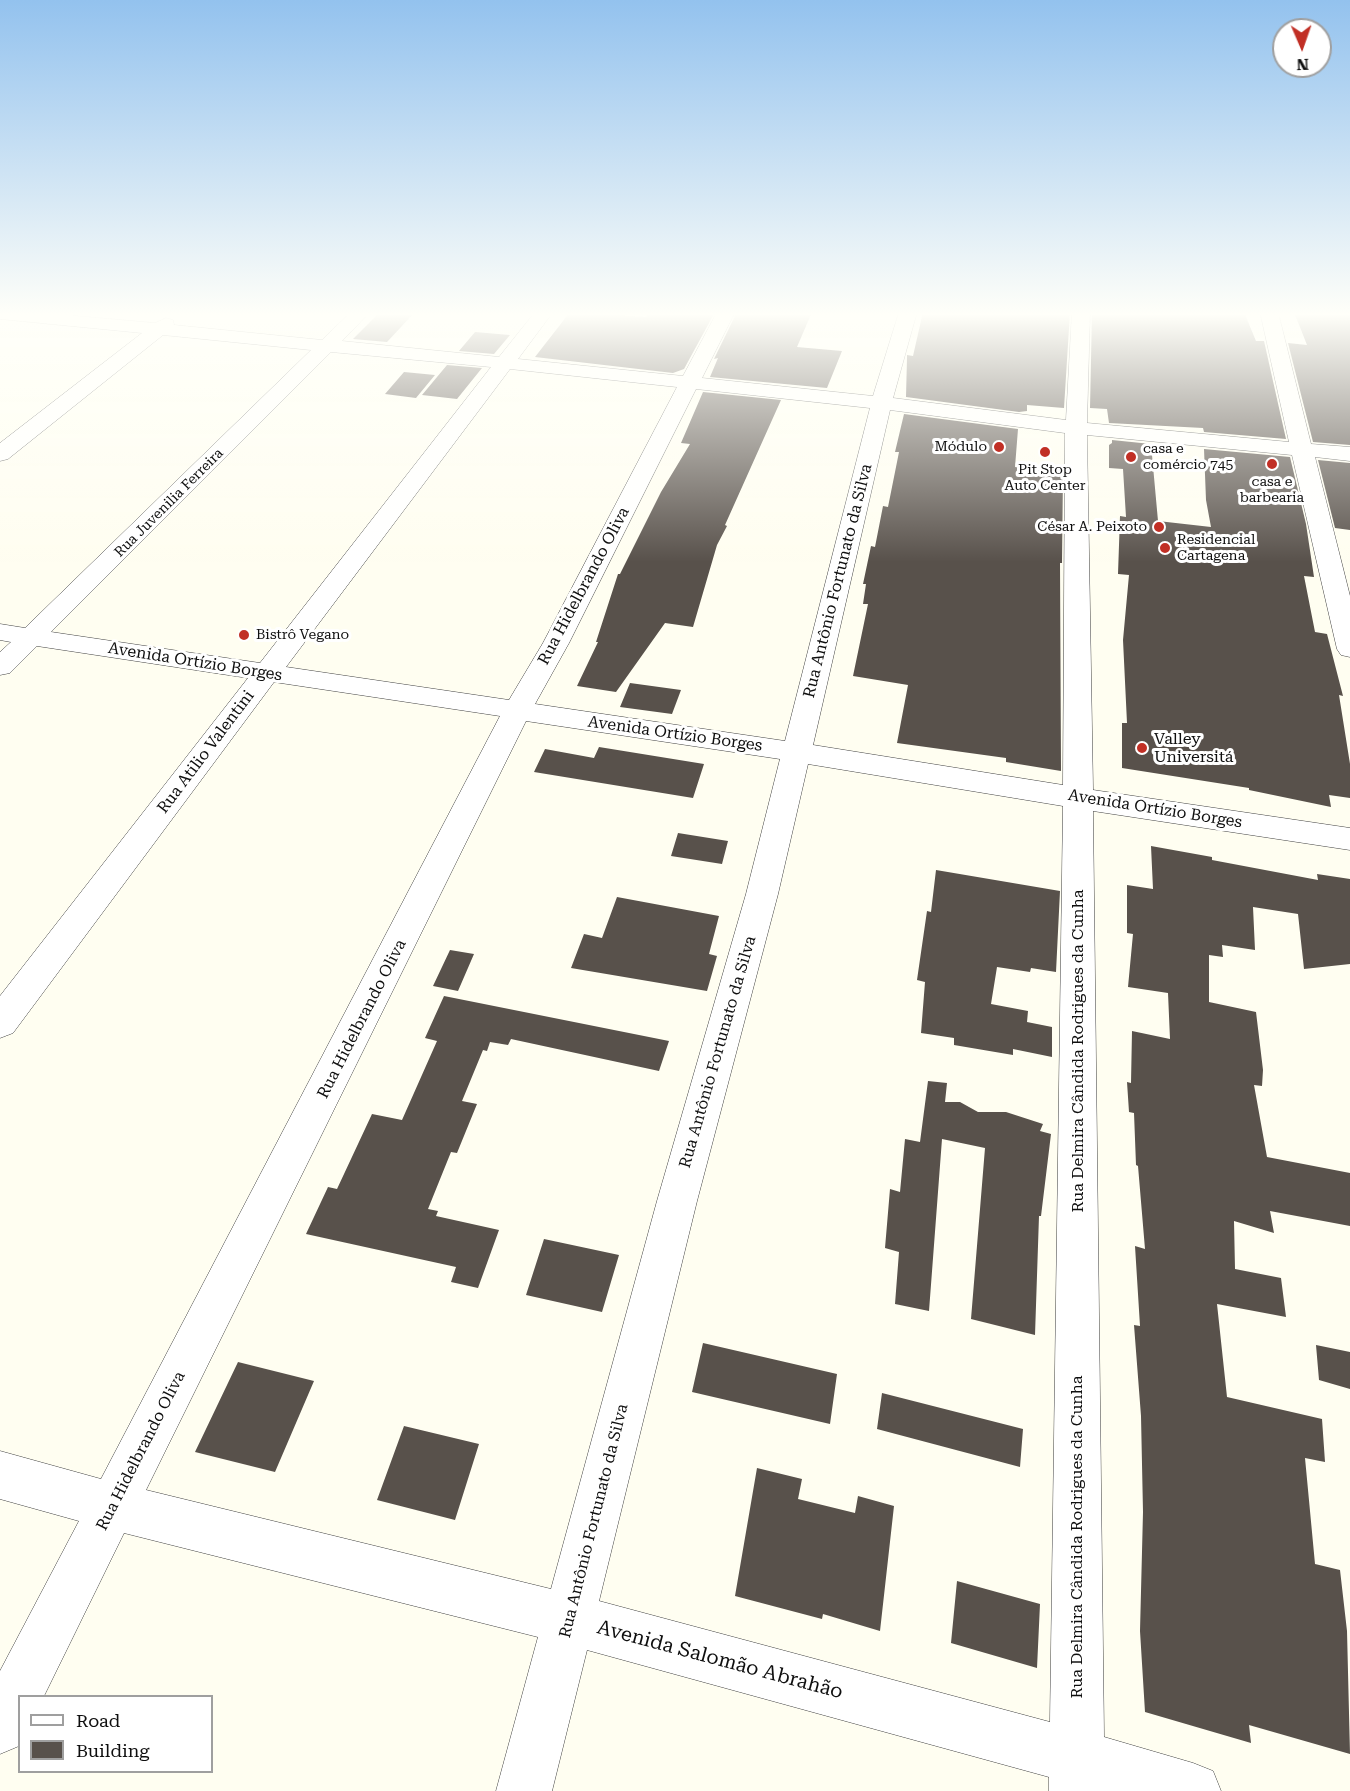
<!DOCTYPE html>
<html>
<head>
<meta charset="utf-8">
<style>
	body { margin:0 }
	#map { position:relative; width:1350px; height:1791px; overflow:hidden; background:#fffef1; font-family:"Roboto Serif",serif }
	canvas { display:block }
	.legend { position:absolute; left:18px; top:1695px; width:195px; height:78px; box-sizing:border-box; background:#fff; border:2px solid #9f9f9f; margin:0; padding:8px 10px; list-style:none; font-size:18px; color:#0f0f0f }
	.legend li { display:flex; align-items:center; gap:12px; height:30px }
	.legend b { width:30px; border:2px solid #9f9f9f }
	.north { position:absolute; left:1272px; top:18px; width:60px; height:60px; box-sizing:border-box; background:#fff; border:2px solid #9f9f9f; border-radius:50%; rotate:178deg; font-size:16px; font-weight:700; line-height:24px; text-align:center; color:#0f0f0f }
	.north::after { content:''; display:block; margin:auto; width:21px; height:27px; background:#c12f25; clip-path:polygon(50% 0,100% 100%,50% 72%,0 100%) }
</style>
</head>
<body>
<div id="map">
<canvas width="1350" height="1791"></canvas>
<ul class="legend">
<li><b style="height:8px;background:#fff"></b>Road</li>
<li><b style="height:16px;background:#58514b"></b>Building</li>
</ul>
<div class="north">N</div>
</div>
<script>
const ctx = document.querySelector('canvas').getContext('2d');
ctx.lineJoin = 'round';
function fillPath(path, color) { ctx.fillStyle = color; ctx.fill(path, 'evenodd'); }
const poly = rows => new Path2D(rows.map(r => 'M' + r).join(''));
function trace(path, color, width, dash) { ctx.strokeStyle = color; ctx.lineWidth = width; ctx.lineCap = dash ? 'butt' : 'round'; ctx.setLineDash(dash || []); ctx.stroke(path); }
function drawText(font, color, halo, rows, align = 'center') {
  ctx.font = font + ' "Roboto Serif",serif'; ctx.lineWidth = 6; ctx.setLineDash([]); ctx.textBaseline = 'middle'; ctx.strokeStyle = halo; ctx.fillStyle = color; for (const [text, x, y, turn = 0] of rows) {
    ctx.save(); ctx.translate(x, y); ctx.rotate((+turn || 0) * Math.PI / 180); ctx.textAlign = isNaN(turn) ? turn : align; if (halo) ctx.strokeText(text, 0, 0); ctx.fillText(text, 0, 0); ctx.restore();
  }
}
fillPath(poly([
	[380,312,415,312,387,342,353,339],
	[570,312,646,317,649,312,715,312,684,369,673,373,535,357],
	[737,312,812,312,797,347,842,351,827,388,710,377,718,358,714,359],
	[923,312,1070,312,1064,408,1027,405,1027,411,1019,412,906,397,907,358,907,355,913,356],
	[1092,312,1244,312,1256,341,1264,341,1286,439,1204,432,1203,428,1109,423,1107,409,1090,408],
	[1294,312,1350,314,1350,445,1313,442,1288,343,1307,345],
	[475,332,510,335,494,354,459,351],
	[447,365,482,368,457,399,422,395],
	[404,372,435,375,416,398,385,394],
	[703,392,781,400,725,525,727,526,717,545,693,627,665,623,616,692,577,686,598,642,596,642,618,574,620,574,661,492,690,444,681,443],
	[904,414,1018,429,1015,467,1063,472,1062,563,1060,563,1061,771,1006,762,1006,758,897,743,908,685,853,676,868,604,863,604,866,584,863,584,871,546,875,547,883,506,888,507,899,452,895,452],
	[1112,440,1151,444,1158,521,1211,527,1206,500,1204,449,1290,457,1306,524,1314,577,1304,576,1315,632,1327,634,1343,696,1339,695,1350,764,1350,798,1329,795,1331,807,1249,790,1249,788,1122,768,1122,723,1127,723,1123,640,1129,575,1118,574,1120,516,1126,517,1123,469,1109,468,1109,445,1112,443],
	[1318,460,1350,463,1350,530,1335,528],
	[630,683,681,690,672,714,620,707],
	[599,747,704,764,693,798,534,772,545,749,594,758],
	[678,833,728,841,722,864,671,856],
	[1151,846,1212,857,1212,860,1318,880,1317,874,1350,879,1350,964,1304,969,1298,914,1253,907,1255,950,1222,945,1223,957,1209,955,1209,1002,1256,1012,1263,1070,1262,1086,1254,1085,1267,1157,1350,1173,1350,1226,1270,1211,1274,1233,1234,1221,1235,1269,1281,1278,1286,1317,1217,1304,1227,1397,1322,1419,1325,1462,1305,1458,1315,1564,1340,1570,1347,1631,1350,1754,1249,1725,1251,1743,1145,1712,1140,1631,1143,1512,1141,1416,1134,1325,1140,1326,1135,1246,1145,1249,1138,1166,1136,1165,1134,1113,1129,1112,1127,1082,1131,1083,1132,1031,1170,1039,1168,993,1128,987,1133,934,1127,933,1127,885,1153,889],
	[936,870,1060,891,1056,972,1031,968,1030,972,997,967,991,1004,1028,1011,1027,1022,1052,1027,1052,1057,1013,1049,1013,1055,954,1045,954,1038,921,1033,925,982,917,980,927,911,931,912],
	[617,897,719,916,709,954,717,956,707,991,571,968,584,934,602,938],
	[450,950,474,954,458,991,433,986],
	[444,996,669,1041,659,1071,511,1039,508,1045,490,1042,487,1051,483,1050,462,1101,477,1104,457,1153,451,1152,428,1209,438,1211,436,1216,499,1230,478,1288,451,1282,456,1267,306,1234,328,1187,337,1189,372,1114,402,1120,437,1041,425,1038],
	[928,1081,947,1083,945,1102,960,1102,978,1112,1006,1112,1043,1124,1040,1131,1051,1134,1041,1216,1039,1216,1035,1335,971,1319,985,1148,942,1139,929,1311,895,1304,899,1252,885,1248,890,1189,900,1192,905,1139,920,1142],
	[544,1239,619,1255,602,1312,526,1295],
	[703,1343,837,1374,830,1424,692,1392],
	[1316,1345,1350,1352,1350,1389,1319,1380],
	[238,1362,314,1381,275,1472,195,1452],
	[882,1393,1023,1429,1020,1467,877,1429],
	[404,1426,479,1444,455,1520,377,1500],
	[757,1468,802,1479,798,1499,855,1513,858,1496,894,1506,880,1631,823,1614,822,1619,735,1596],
	[957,1581,1040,1604,1037,1668,951,1643]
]), '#58514b');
const minor = poly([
	[0,312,32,312,155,323,166,318,173,320,174,325,322,340,351,312,370,312,342,341,499,357,535,312,553,312,518,359,683,376,717,312,735,312,702,378,873,396,899,312,917,312,893,398,1066,420,1072,312,1090,312,1087,423,1289,442,1260,312,1278,312,1311,444,1350,447,1350,461,1315,457,1350,596,1350,657,1341,655,1337,649,1292,455,1087,435,1093,790,1350,828,1350,850,1093,811,1104,1737,1193,1763,1213,1771,1221,1791,1049,1791,1049,1777,587,1650,552,1791,496,1791,538,1637,124,1533,44,1696,20,1696,19,1746,0,1754,0,1671,79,1521,0,1499,0,1451,101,1479,500,716,274,682,13,1033,0,1038,0,996,248,678,37,646,10,673,0,675,0,652,11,642,0,640,0,624,25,628,311,350,163,335,8,459,0,461,0,443,142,333,0,319,0,312],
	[331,352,491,367,260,663,51,632,331,352],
	[510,369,677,387,543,643,509,700,286,667,510,369],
	[696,389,870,408,785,741,535,704,569,643,696,389],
	[890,410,1065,433,1063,785,813,745,890,410],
	[526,721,780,759,746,894,657,1201,551,1589,146,1490,526,721],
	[808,764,1063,806,1050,1722,599,1601,697,1201,778,894,808,764]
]);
trace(minor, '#424242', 1);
fillPath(minor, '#fff');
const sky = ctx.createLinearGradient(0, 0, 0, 562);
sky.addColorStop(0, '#93c2ee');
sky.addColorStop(0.56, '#fffff9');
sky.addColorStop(1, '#fffff900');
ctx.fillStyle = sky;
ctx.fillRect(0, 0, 1350, 562);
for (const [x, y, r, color] of [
	[999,447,6,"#c12f25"],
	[1045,452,6,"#c12f25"],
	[1131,457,6,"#c12f25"],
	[1272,464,6,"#c12f25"],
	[1159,527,6,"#c12f25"],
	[1165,548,6,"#c12f25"],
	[244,635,6,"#c12f25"],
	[1142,748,6,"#c12f25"]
]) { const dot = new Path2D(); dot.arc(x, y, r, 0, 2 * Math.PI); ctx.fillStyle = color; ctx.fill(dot); trace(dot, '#fff', 2); }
drawText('14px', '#0f0f0f', '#fff', [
	["Módulo",987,447,"right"],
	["casa e",1143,449],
	["comércio 745",1143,465],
	["Pit Stop",1045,470,"center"],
	["Auto Center",1045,486,"center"],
	["casa e",1272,482,"center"],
	["barbearia",1272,498,"center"],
	["César A. Peixoto",1147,527,"right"],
	["Residencial",1177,540],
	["Cartagena",1177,556],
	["Bistrô Vegano",256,635]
], 'left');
drawText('14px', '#0f0f0f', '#fff', [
	["Rua Juvenilia Ferreira",169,503,-45]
]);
drawText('16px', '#0f0f0f', '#fff', [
	["Rua Antônio Fortunato da Silva",838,581,-76],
	["Rua Hidelbrando Oliva",584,586,-62],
	["Avenida Ortízio Borges",195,662,9],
	["Avenida Ortízio Borges",675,734,8],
	["Rua Atilio Valentini",206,752,-53],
	["Avenida Ortízio Borges",1155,809,9],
	["Rua Hidelbrando Oliva",362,1019,-63],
	["Rua Delmira Cândida Rodrigues da Cunha",1078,1051,-90],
	["Rua Antônio Fortunato da Silva",718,1052,-74],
	["Rua Hidelbrando Oliva",141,1451,-63],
	["Rua Antônio Fortunato da Silva",594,1521,-76],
	["Rua Delmira Cândida Rodrigues da Cunha",1077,1537,-90]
]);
drawText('16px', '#0f0f0f', '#fff', [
	["Valley",1154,739],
	["Universitá",1154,757]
], 'left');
drawText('20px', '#0f0f0f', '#fff', [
	["Avenida Salomão Abrahão",720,1660,15]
]);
</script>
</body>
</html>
